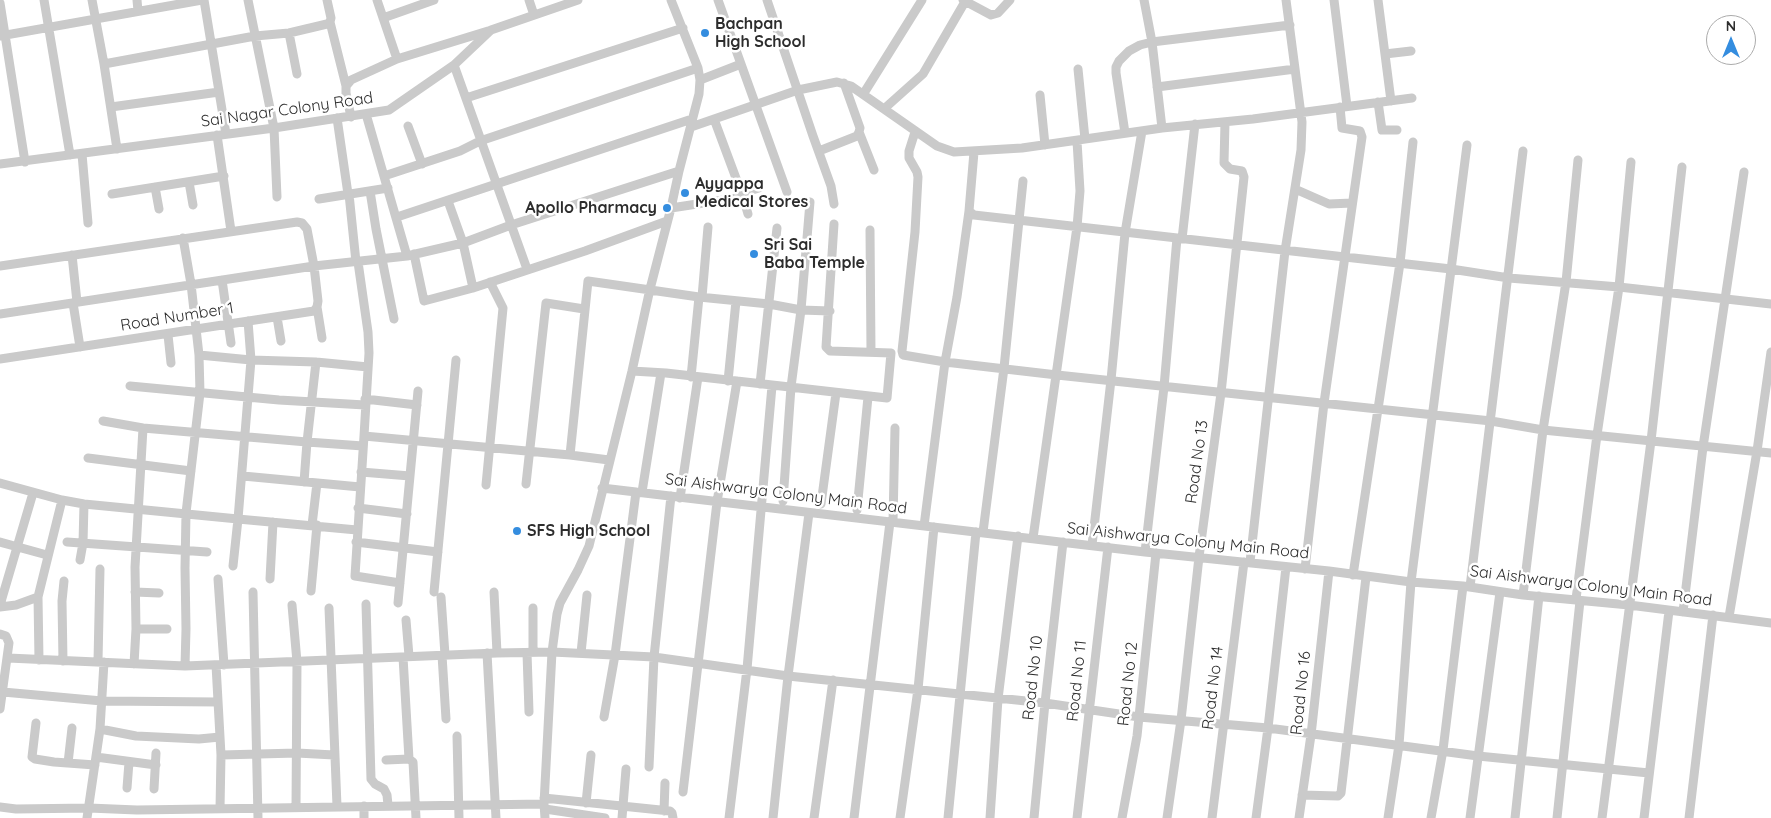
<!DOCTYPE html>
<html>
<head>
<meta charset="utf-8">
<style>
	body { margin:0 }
	#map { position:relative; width:1771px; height:818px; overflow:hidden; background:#fff; font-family:Quicksand,sans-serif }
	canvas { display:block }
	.north { position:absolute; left:1706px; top:15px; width:50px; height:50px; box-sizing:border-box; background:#fff; border:1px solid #ababab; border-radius:50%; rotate:0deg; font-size:14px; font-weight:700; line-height:20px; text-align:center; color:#2d2d2d }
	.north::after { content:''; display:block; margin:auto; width:18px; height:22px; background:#348ddf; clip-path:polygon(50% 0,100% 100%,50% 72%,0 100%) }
</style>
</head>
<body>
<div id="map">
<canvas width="1771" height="818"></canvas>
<div class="north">N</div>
</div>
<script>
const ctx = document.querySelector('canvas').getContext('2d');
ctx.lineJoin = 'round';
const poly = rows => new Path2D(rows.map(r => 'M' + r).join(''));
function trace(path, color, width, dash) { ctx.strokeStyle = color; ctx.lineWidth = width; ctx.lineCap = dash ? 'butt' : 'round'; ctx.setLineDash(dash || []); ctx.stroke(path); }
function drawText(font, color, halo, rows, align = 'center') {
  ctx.font = font + ' Quicksand,sans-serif'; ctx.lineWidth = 5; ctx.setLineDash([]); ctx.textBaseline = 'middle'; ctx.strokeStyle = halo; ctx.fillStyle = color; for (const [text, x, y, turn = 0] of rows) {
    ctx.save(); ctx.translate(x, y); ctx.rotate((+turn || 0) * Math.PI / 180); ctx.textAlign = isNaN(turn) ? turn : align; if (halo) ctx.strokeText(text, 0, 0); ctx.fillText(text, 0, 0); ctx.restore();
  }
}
trace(poly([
	[44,0,70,155],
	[92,0,104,64,117,149],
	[137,0,138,11],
	[204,0,226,134],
	[248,0,274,128,277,197],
	[377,0,397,59],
	[529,0,534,15],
	[767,0,813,136,831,186,834,204],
	[963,0,991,15,998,13,1010,0],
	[1144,0,1152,42,1162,128],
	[1334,0,1347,106],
	[1378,0,1391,101],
	[0,3,25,162],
	[383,18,434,0],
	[330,22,346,86],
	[289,33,297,74],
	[0,36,202,0],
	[1385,54,1411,51],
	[104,64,255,36,289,33,327,24,330,22,331,18,327,0],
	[741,64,787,192],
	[454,65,527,269],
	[1078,69,1085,139],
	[700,80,741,64,718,0],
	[844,83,860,128,859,132],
	[1157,87,1295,69],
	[864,93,922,0],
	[1040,95,1045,145],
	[466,98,683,28],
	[1378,102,1382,130,1397,130],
	[111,107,219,92],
	[885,108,923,74,966,0],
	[366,114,407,256],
	[351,117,346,93,346,86,351,80,397,59,488,31],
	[337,118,348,194],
	[408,126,422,164],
	[691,127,798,90,837,82,851,86,937,146,954,152,1022,148,1162,128,1253,119,1412,98],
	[915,132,909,151,909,158,917,172,918,177,915,232,902,351,903,355,945,362,1057,375,1491,421,1543,430,1771,453],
	[1125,133,1116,73,1116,67,1119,61,1129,51,1140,45,1152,42,1290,25],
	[217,135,231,231],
	[819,151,857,136,859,132,874,170],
	[974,152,969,211,974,215,1451,269,1509,278,1619,287,1771,304],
	[82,154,88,223],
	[0,164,274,128,389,110,454,65,491,30,578,0],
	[384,176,460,151,480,141,698,68],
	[189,182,193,205],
	[155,187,159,209],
	[1295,189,1329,204,1352,203],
	[370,191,376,229,394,319],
	[742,193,759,188],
	[112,194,224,176],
	[349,194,356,262],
	[743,197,748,214],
	[319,199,388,188],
	[448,201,463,243,473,288,585,251,667,221],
	[671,208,743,197,714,119],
	[397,217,692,119],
	[870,230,871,352],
	[183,238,191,284,199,355,200,393,186,513,185,568,186,629,185,666],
	[1182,239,1195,124],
	[414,254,424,301,473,288],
	[72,255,77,302],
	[358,262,368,332,369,353,364,436],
	[0,266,297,222,302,223,307,229,314,266,318,301,317,307,314,311,0,359],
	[222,280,231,343],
	[702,297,708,227],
	[73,303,80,347],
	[317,307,322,338],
	[0,314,314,266,407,256,463,243,511,225,679,171],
	[277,317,281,341],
	[248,321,251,360,238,519,357,530],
	[168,335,171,363],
	[316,362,368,367],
	[632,371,666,373,887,398,891,353,830,351,826,347,834,224],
	[691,377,699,297],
	[728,381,736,301],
	[760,384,777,228],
	[130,386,279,400,365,405],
	[365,399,417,405],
	[103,421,143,428,307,442,316,362,251,360,199,355],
	[570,455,588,281,699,297,769,304,801,310,830,311],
	[88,458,191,471],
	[361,472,410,476],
	[243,476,360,487],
	[304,482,307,442,363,446],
	[0,483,62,500,84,504,238,519,233,566],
	[526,484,546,303,584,309],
	[486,485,503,308,490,282],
	[602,488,1145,552,1329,571,1411,582,1463,586,1523,595,1629,605,1771,623],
	[642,492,661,373],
	[680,498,698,377],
	[783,501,791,387,801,310,810,202],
	[821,504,836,393],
	[358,508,407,514],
	[857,510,868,397],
	[893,522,895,428],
	[312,525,317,483],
	[924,526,945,362,957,297,969,211],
	[983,532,1004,368,1023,181],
	[1033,538,1077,227,1080,191,1077,141],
	[0,542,47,555],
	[67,542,207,552],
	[356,542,438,552],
	[1092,545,1111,380,1125,233,1142,131],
	[1145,552,1164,387,1177,238],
	[80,560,83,543,84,504],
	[1250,562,1285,251,1301,150,1302,122,1286,0],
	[1305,569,1324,403,1362,137,1360,131,1342,128,1340,107],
	[1353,575,1400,263,1413,142],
	[218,579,224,665],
	[270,579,273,522],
	[400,583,355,576,364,436,570,455,609,460],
	[1470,587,1523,151],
	[311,591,317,525],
	[135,592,159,593],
	[253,592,258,818],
	[434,592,456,360],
	[494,592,497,653],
	[1523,595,1543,430,1566,282,1578,160],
	[441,597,445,655],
	[1576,599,1597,435,1619,287,1631,162],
	[398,603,418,391],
	[366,604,371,779,375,784,384,789,387,795,388,805],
	[0,605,33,493],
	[292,605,297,662,296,807],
	[0,607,16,605,38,597],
	[329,608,337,806],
	[533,608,533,652],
	[1683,612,1703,447,1744,172],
	[1729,617,1757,451,1771,352],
	[406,620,409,656],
	[136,629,167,629],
	[0,634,6,636,9,643,0,709],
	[487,653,496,818],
	[527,653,529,712],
	[581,653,587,595],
	[442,655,446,719],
	[403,657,409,759,413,762,416,818],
	[8,658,185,666,497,653,552,652,654,657,788,676,1045,703,1139,717,1268,728,1478,756,1649,773],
	[39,660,38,597,62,500],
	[63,661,62,601,64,581],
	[98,661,100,569],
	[134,664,136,629,135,567,143,428],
	[216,665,221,755,220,809],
	[3,692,102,701,218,702],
	[604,717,615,655,636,492],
	[36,723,32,757,35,759,54,762,95,765],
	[100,729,136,736,199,739,220,737],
	[457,736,459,818],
	[221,755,297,753,334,755],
	[96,757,156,765],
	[386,760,409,759],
	[68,763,72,728],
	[649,767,654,657,671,496],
	[127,788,129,762],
	[154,789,156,753],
	[683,792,717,502,737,381],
	[1302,795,1338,796,1341,793,1366,577],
	[544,798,670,811,672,813,673,818],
	[586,803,591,755],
	[0,807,16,809,89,808,137,810,544,804],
	[545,809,605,818],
	[664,811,665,783],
	[87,818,100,729,104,662],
	[364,818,364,806],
	[545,818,544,804,552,652,557,614,560,603,578,570,589,546,632,371,650,289,671,208,679,171,699,94,700,80,698,68,671,0],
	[622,818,626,769],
	[729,818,747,669,772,386],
	[773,818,788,676,809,513],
	[814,818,833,680],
	[854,818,890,522],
	[900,818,918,689,934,527],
	[948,818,976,532],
	[990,818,998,699,1018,536],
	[1034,818,1045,703,1063,542],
	[1077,818,1108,547],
	[1122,818,1137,736,1156,553],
	[1167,818,1181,720,1199,557,1221,393,1244,177,1242,171,1230,169,1224,163,1225,122],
	[1212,818,1244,562],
	[1256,818,1268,728,1286,567],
	[1299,818,1311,735,1329,571],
	[1388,818,1399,745,1411,582,1467,145],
	[1431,818,1443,750,1463,586],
	[1470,818,1500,592],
	[1515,818,1539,596],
	[1557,818,1580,601],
	[1602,818,1651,441,1682,167],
	[1644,818,1669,611],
	[1689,818,1713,615]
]), '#cacaca', 9);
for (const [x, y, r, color] of [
	[705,33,5,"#348ddf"],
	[685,193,5,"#348ddf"],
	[667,208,5,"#348ddf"],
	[754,254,5,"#348ddf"],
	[517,531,5,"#348ddf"]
]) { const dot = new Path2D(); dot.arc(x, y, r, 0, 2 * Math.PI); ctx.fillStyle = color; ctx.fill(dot); trace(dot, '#fff', 2); }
drawText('bold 16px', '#2d2d2d', '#fff', [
	["Bachpan",715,24],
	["High School",715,42],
	["Ayyappa",695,184],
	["Medical Stores",695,202],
	["Apollo Pharmacy",657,208,"right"],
	["Sri Sai",764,245],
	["Baba Temple",764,263],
	["SFS High School",527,531]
], 'left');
drawText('16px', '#2d2d2d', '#fff', [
	["Sai Nagar Colony Road",287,110,-8],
	["Road Number 1",177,317,-9],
	["Road No 13",1197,462,-82],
	["Sai Aishwarya Colony Main Road",786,494,7],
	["Sai Aishwarya Colony Main Road",1188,541,6],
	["Sai Aishwarya Colony Main Road",1591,586,7],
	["Road No 10",1033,678,-84],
	["Road No 11",1077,681,-84],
	["Road No 12",1128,684,-84],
	["Road No 14",1213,688,-83],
	["Road No 16",1301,693,-84]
]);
</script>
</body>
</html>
